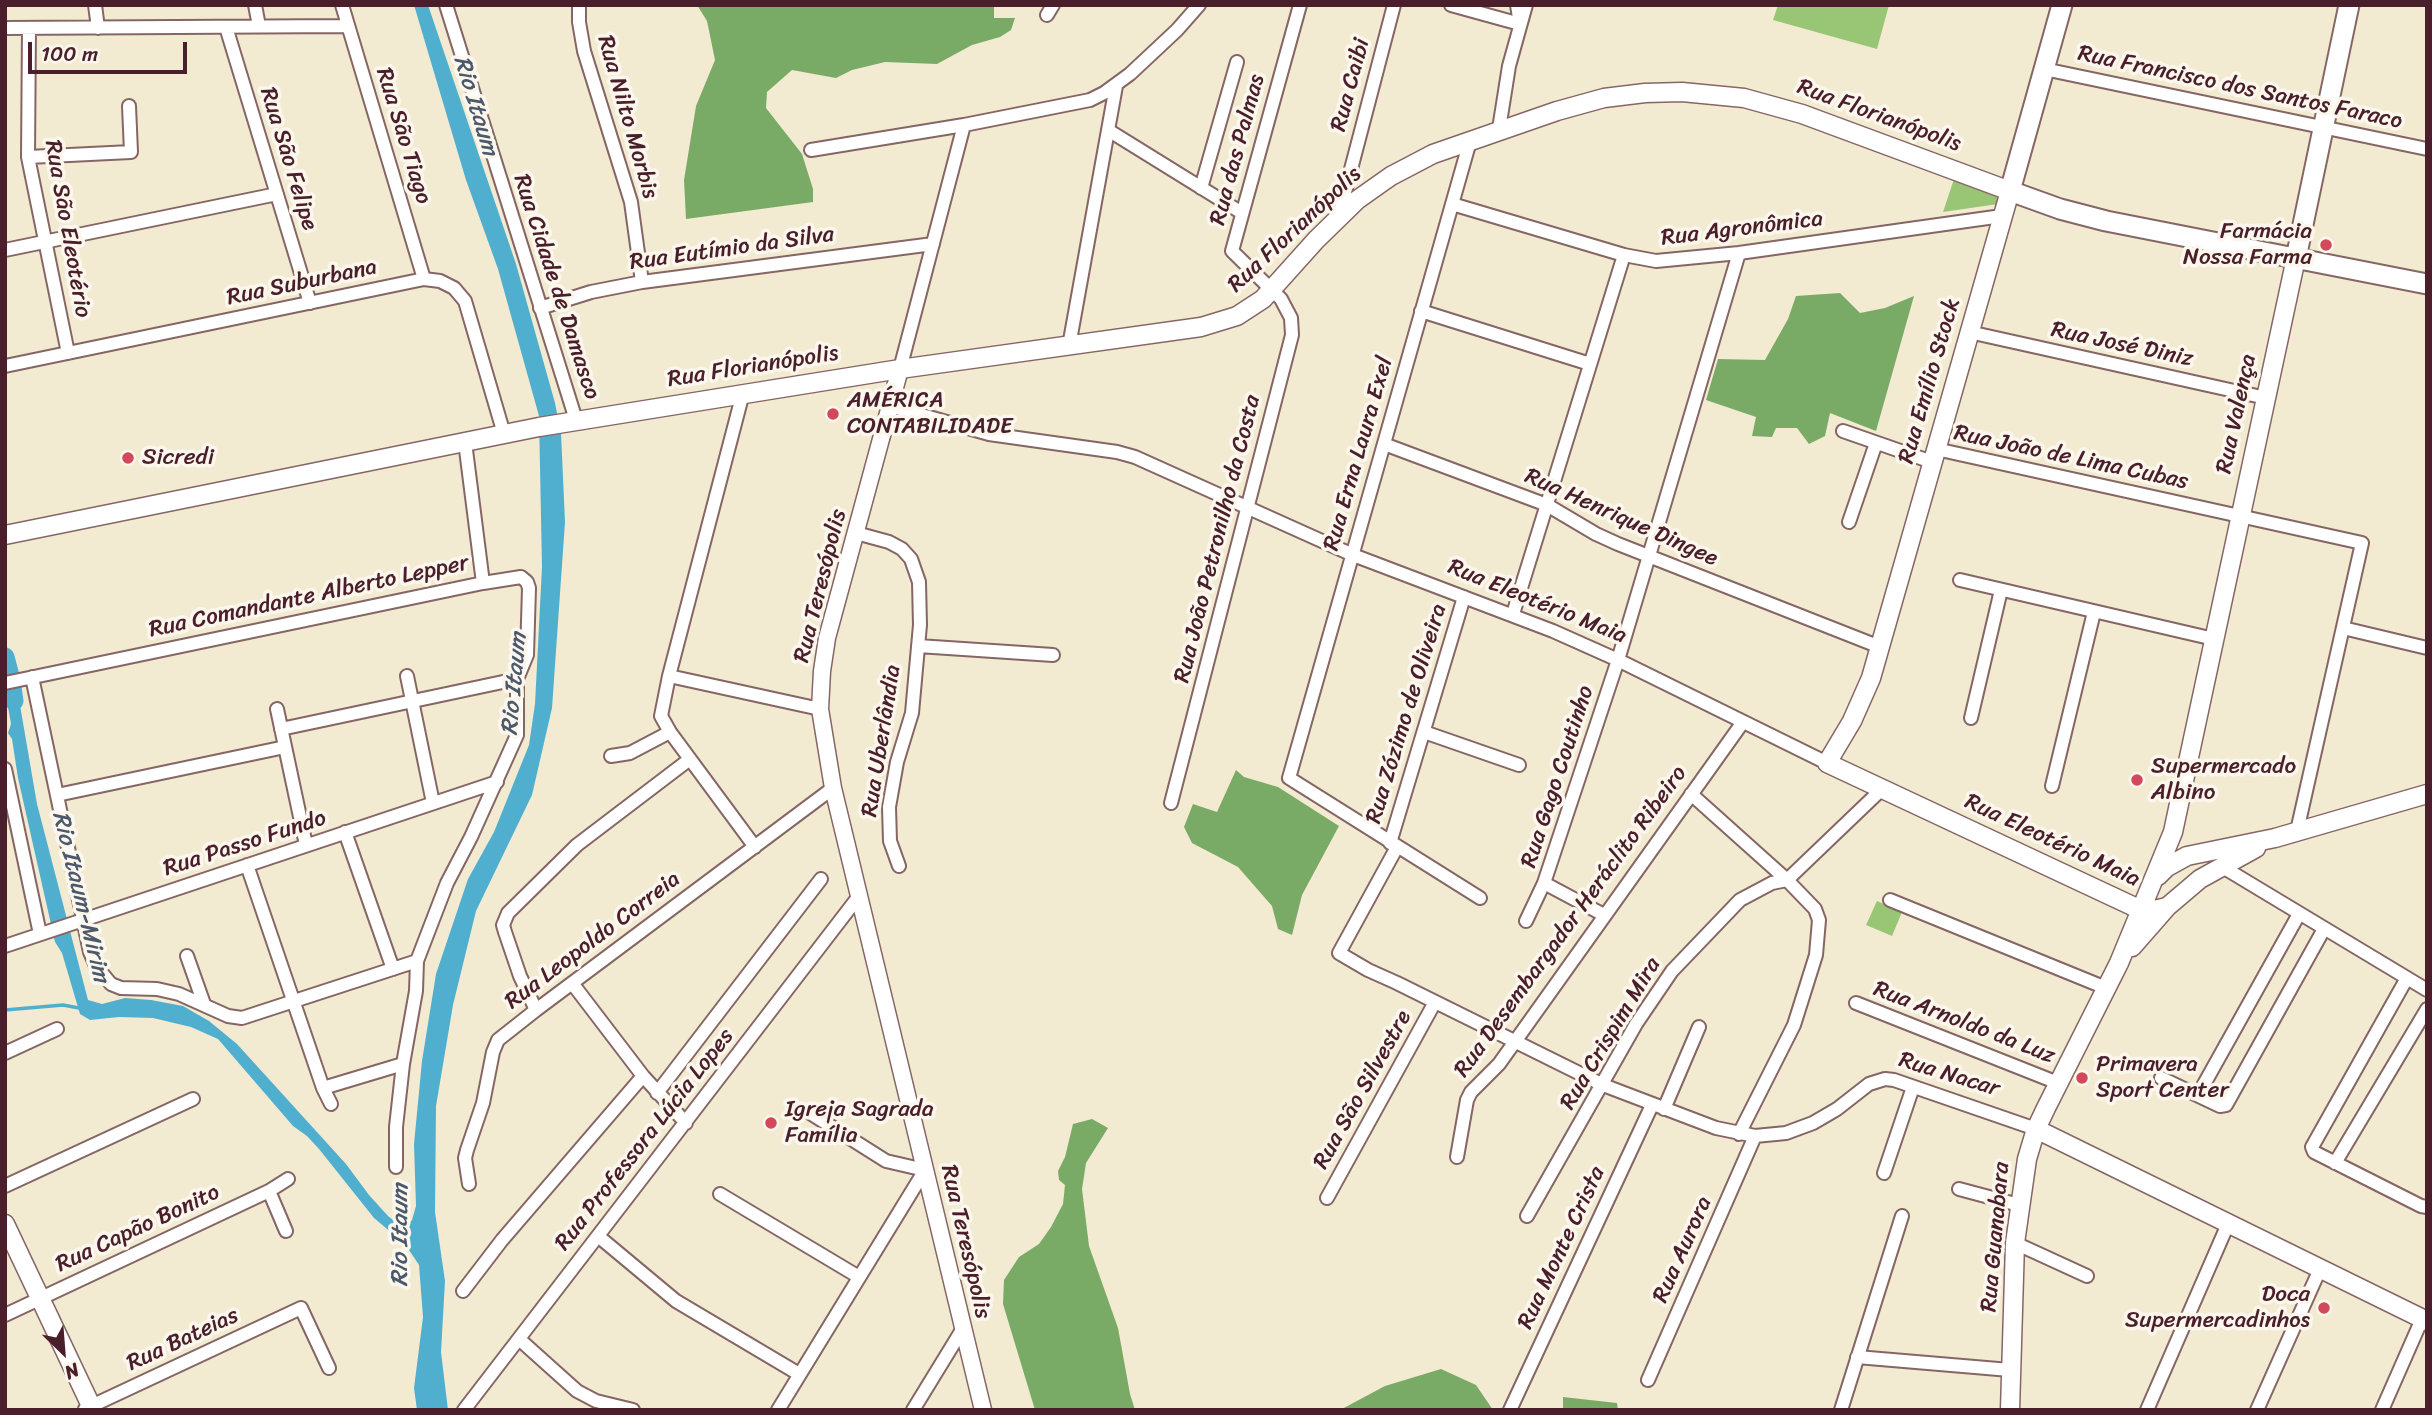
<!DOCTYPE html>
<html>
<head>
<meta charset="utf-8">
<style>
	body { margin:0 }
	#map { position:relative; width:2432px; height:1415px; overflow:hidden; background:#f3ead2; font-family:Sriracha,sans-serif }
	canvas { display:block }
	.frame { position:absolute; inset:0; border:7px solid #4a1f2b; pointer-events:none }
	.north { position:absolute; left:28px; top:1317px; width:70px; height:70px; -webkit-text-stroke:5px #fbf7ec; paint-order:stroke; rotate:155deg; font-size:19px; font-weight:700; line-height:28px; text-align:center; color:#4a1f2b }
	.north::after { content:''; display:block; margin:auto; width:24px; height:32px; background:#4a1f2b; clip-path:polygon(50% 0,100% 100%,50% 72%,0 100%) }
	.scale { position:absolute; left:28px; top:42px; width:159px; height:32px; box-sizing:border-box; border:4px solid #4a1f2b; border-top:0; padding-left:9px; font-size:21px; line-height:24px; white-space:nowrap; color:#4a1f2b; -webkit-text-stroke:5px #fbf7ec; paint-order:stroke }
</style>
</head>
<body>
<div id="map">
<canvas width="2432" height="1415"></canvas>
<div class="frame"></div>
<div class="north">N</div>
<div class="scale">100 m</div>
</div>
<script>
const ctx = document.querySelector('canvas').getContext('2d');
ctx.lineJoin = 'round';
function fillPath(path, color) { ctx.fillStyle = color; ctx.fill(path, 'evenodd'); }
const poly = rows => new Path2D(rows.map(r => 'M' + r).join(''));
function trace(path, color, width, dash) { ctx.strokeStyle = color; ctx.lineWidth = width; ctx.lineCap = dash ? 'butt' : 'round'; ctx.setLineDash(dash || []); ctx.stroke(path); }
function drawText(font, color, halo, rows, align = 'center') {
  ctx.font = font + ' Sriracha,sans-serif'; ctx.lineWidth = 7; ctx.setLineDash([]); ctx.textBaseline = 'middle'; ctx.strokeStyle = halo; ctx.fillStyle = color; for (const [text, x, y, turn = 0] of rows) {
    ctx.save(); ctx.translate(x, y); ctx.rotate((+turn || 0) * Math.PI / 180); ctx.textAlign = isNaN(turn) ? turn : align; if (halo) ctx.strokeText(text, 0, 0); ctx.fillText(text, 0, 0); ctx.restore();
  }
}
fillPath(poly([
	[1778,5,1889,5,1877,49,1773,20],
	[1954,179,2001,195,1998,204,1943,212],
	[1877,901,1902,912,1892,936,1866,925]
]), '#98c675');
fillPath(poly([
	[697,5,994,5,994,18,1015,18,1011,30,1000,37,972,45,937,64,885,62,852,70,836,78,792,70,767,92,766,108,802,154,813,189,813,202,686,219,684,180,696,106,715,60,707,21],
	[1840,293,1860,313,1885,308,1914,296,1876,431,1830,413,1825,436,1809,444,1797,428,1776,428,1772,437,1752,436,1756,417,1706,400,1718,359,1765,360,1788,319,1796,296],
	[1236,770,1244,777,1278,787,1339,826,1302,895,1292,935,1278,929,1272,906,1238,867,1192,843,1184,827,1193,804,1217,812],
	[1092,1119,1108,1128,1086,1163,1082,1189,1089,1246,1118,1328,1130,1394,1135,1410,1035,1410,1003,1304,1004,1280,1019,1257,1039,1244,1051,1227,1063,1204,1065,1185,1059,1180,1058,1171,1065,1157,1073,1124],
	[1441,1369,1476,1385,1493,1410,1340,1410,1385,1386],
	[1563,1397,1617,1403,1618,1410,1563,1410]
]), '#7aab66');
fillPath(poly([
	[414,5,428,5,516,264,555,403,561,433,565,522,552,708,532,795,476,911,453,1005,436,1106,435,1212,445,1281,441,1352,448,1410,417,1410,414,1388,423,1317,419,1265,405,1244,374,1218,319,1149,307,1136,293,1126,218,1039,191,1027,153,1018,119,1017,90,1020,80,1014,62,953,55,942,18,778,12,739,8,733,11,724,5,690,5,684,16,682,37,804,88,1000,102,1004,125,998,151,1000,183,1006,209,1021,237,1044,346,1164,369,1195,388,1216,398,1224,406,1227,412,1220,416,1206,414,1144,422,1061,436,974,468,879,494,832,529,745,535,704,542,567,539,416,498,269,466,180]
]), '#50afcf');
trace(poly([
	[5,1010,63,1005,79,1008]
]), '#50afcf', 3.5);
trace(poly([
	[5,657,11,680,14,701]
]), '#50afcf', 19);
const minor = poly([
	[95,5,98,28],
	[255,5,259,26],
	[342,5,424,279],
	[446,5,576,420],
	[579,5,579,22,584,51,631,202,642,282],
	[1451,5,1520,24,1517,5],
	[1047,15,1053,5],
	[226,27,310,303],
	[5,28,348,26],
	[29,28,28,157,68,353],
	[2044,69,2427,149],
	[1499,129,1509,66,1526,5],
	[1108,130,1242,213],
	[1470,141,1289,778,1480,898],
	[811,150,964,125],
	[28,157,131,152,129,106],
	[1201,188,1237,62],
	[1452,204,1624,255,1656,261,1739,253,2002,216],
	[1339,215,1394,5],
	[5,250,277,194],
	[540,308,591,292,642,282,933,244],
	[1421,311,1590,364],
	[1969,332,2266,398],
	[1069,346,1116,86],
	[5,366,424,279,440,281,454,288,465,301,504,434],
	[900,369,964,125,1090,100,1104,93,1130,74,1177,30,1199,5],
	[743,393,669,676,661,716,670,732,755,847],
	[890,406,989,434,1117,452,1135,457,1353,555,1553,631,1618,660,1827,763],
	[1843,431,1932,462],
	[1384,444,1547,505,1596,534,1618,544,1880,647],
	[1936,449,2362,543,2297,831],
	[1849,522,1876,443],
	[856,533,889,542,902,549,911,559,919,582,920,625,912,713,897,762,889,807,890,841,899,866],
	[1960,580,2214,639],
	[1513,614,1624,255],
	[2343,628,2427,648],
	[918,646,1053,655],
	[407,676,433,803],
	[669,676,820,709],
	[32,677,90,952,96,966,111,984,121,988,157,989,179,994,228,1016,242,1018,417,961],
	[5,683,483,583,465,442],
	[277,709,306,845],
	[1971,718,2001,590],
	[281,729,517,679],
	[1424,732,1519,765],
	[611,756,630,753,670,732],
	[5,769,40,934],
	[2052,786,2094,612],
	[1691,794,1787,880,1815,909,1819,920,1816,955,1794,1025,1739,1134],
	[57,795,285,747],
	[1171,803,1292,335,1291,318,1281,299,1232,251,1300,5],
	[345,832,393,969],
	[1390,843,1464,597],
	[1397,847,1339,953,1368,970,1397,983,1603,1085,1716,1128,1755,1136,1786,1133,1813,1123,1837,1109,1869,1084,1885,1079,1894,1080,2036,1129],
	[247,865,323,1088,331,1104],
	[2221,866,2427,990],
	[1890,900,2106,988],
	[1604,915,1544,883,1618,660,1739,253],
	[1526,921,1544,883],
	[5,946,497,782],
	[187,956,204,1004],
	[2407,978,2312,1147,2314,1152,2421,1206,2427,1207],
	[572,983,643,1076,686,1123],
	[1856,1003,2058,1083],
	[536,1010,520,976,505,932,503,925,508,913,577,845,690,759],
	[5,1053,57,1029],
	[2161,1078,2220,1106,2226,1105,2324,929],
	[323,1088,403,1064],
	[657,1093,821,879],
	[2198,1095,2299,914],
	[1664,1109,1699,1027],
	[1457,1157,1467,1100,1471,1092,1499,1064,1743,722],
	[2335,1163,2427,1009],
	[396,1167,396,1127,403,1064,416,991,417,961,447,883,471,837,517,735,517,679,527,655,529,588,527,582,521,577,483,583],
	[1884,1173,1913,1087],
	[469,1184,465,1158,467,1150,483,1103,493,1052,498,1040,536,1010,833,788],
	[5,1186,193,1099],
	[1959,1189,2019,1205],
	[269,1191,286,1231],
	[720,1194,859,1277],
	[1327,1198,1435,1002],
	[1527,1216,1636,1024,1672,971,1740,900,1772,883,1787,880,1882,789],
	[598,1236,676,1301,799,1374],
	[2015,1243,2087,1276],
	[463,1291,502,1240,643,1076],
	[5,1315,269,1191,288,1179],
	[519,1339,577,1391,596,1401,633,1410],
	[1857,1357,2010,1370],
	[1648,1380,1755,1136],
	[85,1409,301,1308,329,1368],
	[464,1410,859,896],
	[778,1410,925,1170,886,1161,810,1113],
	[913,1410,962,1330],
	[1510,1410,1652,1105],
	[1841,1410,1902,1216],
	[2147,1410,2228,1224],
	[2257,1410,2320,1269],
	[2382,1410,2422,1319]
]);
const tertiary = poly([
	[900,369,827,638,822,671,820,709,833,788,983,1410]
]);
const secondary = poly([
	[5,535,539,427,900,369,1201,327,1237,316,1263,299,1316,240,1357,200,1391,176,1433,154,1557,111,1604,98,1645,93,1682,92,1744,98,1802,114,2010,191,1871,678,1852,721,1827,763,2141,910,2149,911,2167,907],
	[2158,876,2167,867,2187,856,2275,838,2427,794],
	[2132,947,2167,907,2200,879,2256,848],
	[2036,1129,2427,1321],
	[5,1224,93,1410],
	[2010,1410,2015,1243,2027,1159,2036,1129,2046,1108,2119,963,2173,832,2296,258]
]);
const primary = poly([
	[2062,5,2010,191,2060,209,2106,221,2427,284],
	[2296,258,2349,5]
]);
trace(minor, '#856665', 16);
trace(tertiary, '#856665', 19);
trace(secondary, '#856665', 21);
trace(primary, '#856665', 23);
trace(minor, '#fff', 12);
trace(tertiary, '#fff', 16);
trace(secondary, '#fff', 18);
trace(primary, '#fff', 19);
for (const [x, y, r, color] of [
	[2326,245,7,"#d1495b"],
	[833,414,7,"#d1495b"],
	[128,458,7,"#d1495b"],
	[2137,780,7,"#d1495b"],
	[2082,1078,7,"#d1495b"],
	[771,1123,7,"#d1495b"],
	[2324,1308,7,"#d1495b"]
]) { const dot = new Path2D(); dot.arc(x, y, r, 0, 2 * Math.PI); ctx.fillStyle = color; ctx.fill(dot); trace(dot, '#fbf7ec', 2.5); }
drawText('23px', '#4a1f2b', '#fbf7ec', [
	["Rua Caibi",1351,85,-75],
	["Rua Francisco dos Santos Faraco",2240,88,12],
	["Rua Florianópolis",1879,116,20],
	["Rua Nilto Morbis",627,117,74],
	["Rua São Tiago",403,136,73],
	["Rua das Palmas",1238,150,-75],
	["Rua São Felipe",288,159,73],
	["Rua São Eleotério",67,229,80],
	["Rua Agronômica",1742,229,-7],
	["Rua Florianópolis",1295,230,-43],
	["Rua Eutímio da Silva",732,249,-8],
	["Rua Suburbana",302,283,-12],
	["Rua Cidade de Damasco",556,287,72],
	["Rua José Diniz",2122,345,12],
	["Rua Florianópolis",753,367,-9],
	["Rua Emílio Stock",1930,381,-74],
	["Rua Valença",2237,414,-78],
	["Rua Erna Laura Exel",1359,454,-74],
	["Rua João de Lima Cubas",2071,458,12],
	["Rua Henrique Dingee",1621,518,24],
	["Rua João Petronilho da Costa",1218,539,-76],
	["Rua Teresópolis",821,586,-76],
	["Rua Comandante Alberto Lepper",309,597,-12],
	["Rua Eleotério Maia",1537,602,22],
	["Rua Zózimo de Oliveira",1407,714,-73],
	["Rua Uberlândia",882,741,-81],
	["Rua Gago Coutinho",1558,777,-72],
	["Rua Eleotério Maia",2052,841,25],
	["Rua Passo Fundo",245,844,-18],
	["Rua Desembargador Heráclito Ribeiro",1571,922,-54],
	["Rua Leopoldo Correia",593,941,-37],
	["Rua Arnoldo da Luz",1964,1023,21],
	["Rua Crispim Mira",1611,1034,-59],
	["Rua Nacar",1949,1075,17],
	["Rua São Silvestre",1363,1090,-61],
	["Rua Professora Lúcia Lopes",645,1140,-52],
	["Rua Capão Bonito",138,1229,-25],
	["Rua Guanabara",1996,1237,-85],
	["Rua Teresópolis",965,1242,77],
	["Rua Monte Crista",1562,1248,-65],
	["Rua Aurora",1683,1250,-66],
	["Rua Bateias",183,1340,-25]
]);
drawText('23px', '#4a1f2b', '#fbf7ec', [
	["Farmácia",2312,232,"right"],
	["Nossa Farma",2312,258,"right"],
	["AMÉRICA",847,401],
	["CONTABILIDADE",847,427],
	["Sicredi",142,458],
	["Supermercado",2151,767],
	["Albino",2151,793],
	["Primavera",2096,1065],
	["Sport Center",2096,1091],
	["Igreja Sagrada",785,1110],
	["Família",785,1136],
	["Doca",2310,1295,"right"],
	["Supermercadinhos",2310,1321,"right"]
], 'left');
drawText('italic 24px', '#4c596d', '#fbf7ec', [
	["Rio Itaum",475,106,73],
	["Rio Itaum",515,684,-85],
	["Rio Itaum-Mirim",80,897,76],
	["Rio Itaum",401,1235,-90]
]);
</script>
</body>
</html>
